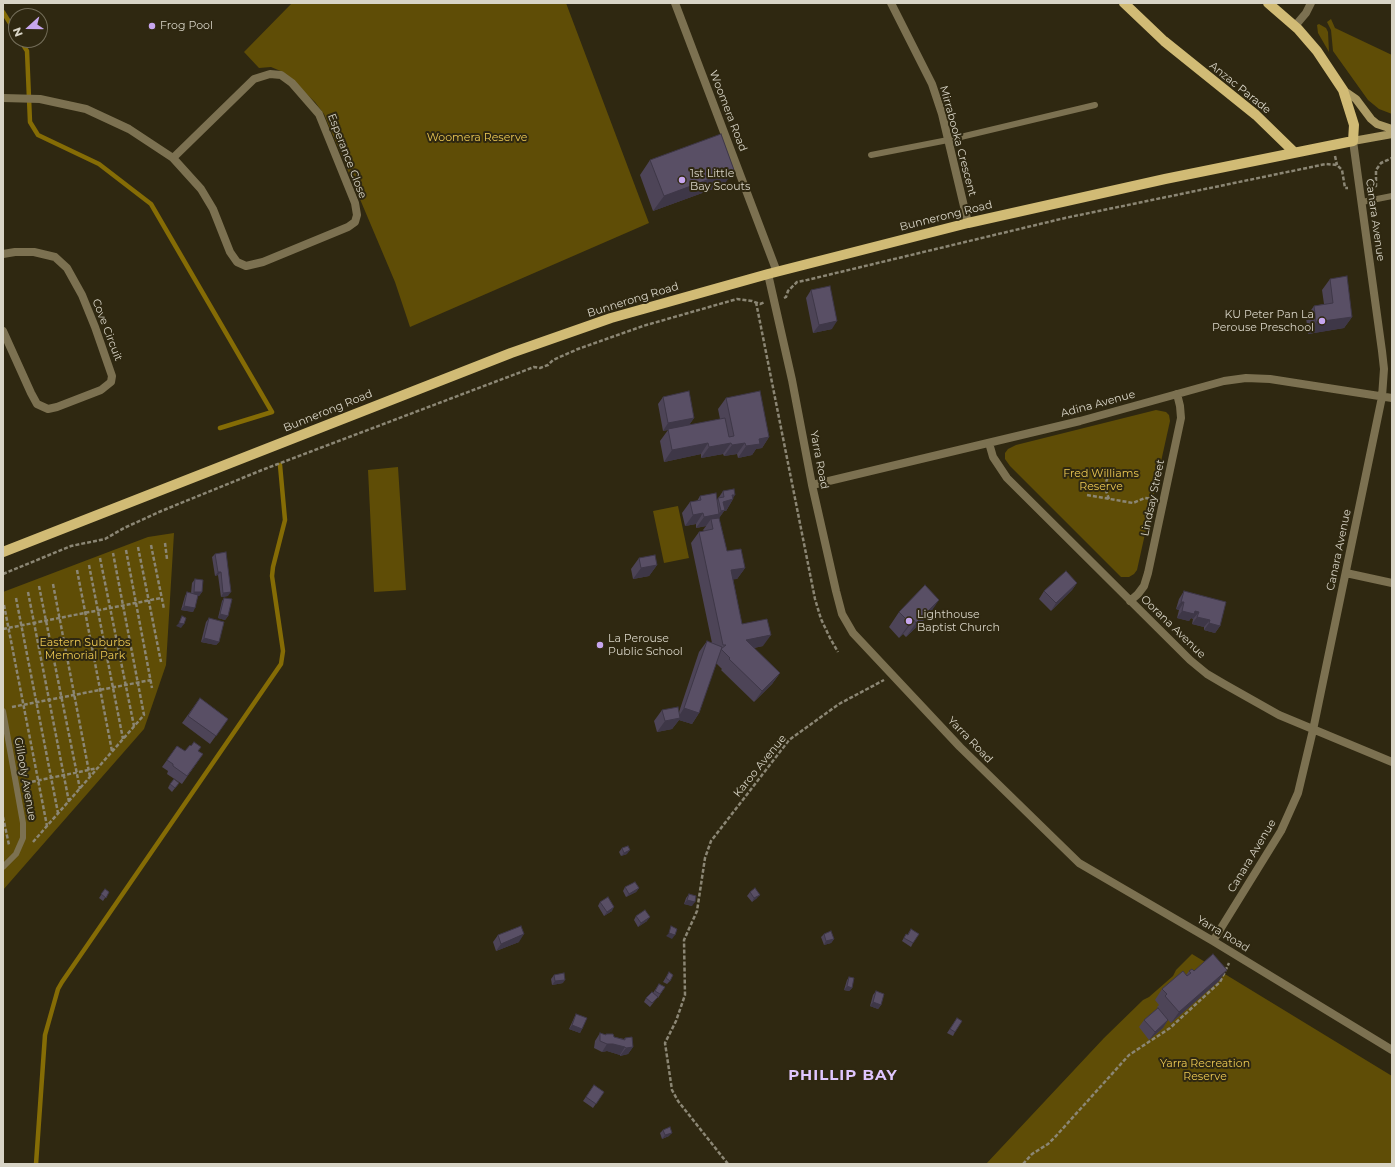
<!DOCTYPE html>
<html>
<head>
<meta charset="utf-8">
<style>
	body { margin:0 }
	#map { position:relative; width:1395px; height:1167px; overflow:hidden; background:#2f2811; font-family:Montserrat,sans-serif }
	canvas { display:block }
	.frame { position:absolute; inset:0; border:4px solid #d8d4c6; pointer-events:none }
	.north { position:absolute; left:8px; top:8px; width:40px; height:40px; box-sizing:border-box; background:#2f2811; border:1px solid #736d59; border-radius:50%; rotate:249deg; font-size:11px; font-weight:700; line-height:16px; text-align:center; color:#d8d4c6 }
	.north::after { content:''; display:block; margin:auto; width:14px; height:18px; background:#c7a6ef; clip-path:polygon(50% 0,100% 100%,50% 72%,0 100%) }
</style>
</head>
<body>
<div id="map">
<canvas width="1395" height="1167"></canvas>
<div class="frame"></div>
<div class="north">N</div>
</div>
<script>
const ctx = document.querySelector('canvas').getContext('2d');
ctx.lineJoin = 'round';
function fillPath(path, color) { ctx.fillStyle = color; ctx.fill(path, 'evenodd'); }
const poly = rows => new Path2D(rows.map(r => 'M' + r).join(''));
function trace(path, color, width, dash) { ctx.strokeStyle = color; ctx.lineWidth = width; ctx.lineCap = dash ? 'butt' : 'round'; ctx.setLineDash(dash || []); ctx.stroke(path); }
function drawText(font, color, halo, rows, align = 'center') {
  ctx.font = font + ' Montserrat,sans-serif'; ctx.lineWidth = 4; ctx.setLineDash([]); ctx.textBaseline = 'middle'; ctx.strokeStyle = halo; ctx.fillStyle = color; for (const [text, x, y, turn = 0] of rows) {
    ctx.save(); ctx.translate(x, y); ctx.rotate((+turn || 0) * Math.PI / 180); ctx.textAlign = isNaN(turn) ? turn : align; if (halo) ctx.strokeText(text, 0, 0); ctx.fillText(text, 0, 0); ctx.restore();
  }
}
fillPath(poly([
	[292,3,566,3,649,223,410,327,395,282,324,114,315,102,283,72,271,67,259,68,244,52],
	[1331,19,1335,28,1392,55,1392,114,1379,109,1368,100,1333,51,1331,30,1327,22],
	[1319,24,1326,28,1328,32,1329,52,1318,33,1317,25],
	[1156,410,1166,412,1169,415,1170,421,1137,570,1134,574,1129,577,1121,577,1010,466,1005,459,1005,453,1008,449,1016,445],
	[398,467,406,590,374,592,368,470],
	[678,506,689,558,664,563,653,511],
	[174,533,166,665,144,729,3,890,3,592,148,537],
	[1192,954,1392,1076,1392,1164,986,1164,1104,1038,1143,1000,1149,997,1173,976,1176,970]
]), '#5f4d06');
trace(poly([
	[3,12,16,33],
	[20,40,27,51,30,122,38,135,99,164,151,204,272,412,220,428],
	[36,1164,45,1035,58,989,62,982,281,664,283,651,272,576,273,567,285,520,280,465]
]), '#856c05', 4.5);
trace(poly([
	[1335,156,1337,165],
	[1369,186,1376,186,1376,170,1381,163,1392,158],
	[784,298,786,297,788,291,797,282,807,280,1065,218,1326,164,1337,165,1342,170,1345,188,1348,188],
	[756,302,815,599,821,619,830,638,838,652],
	[1087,495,1133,503,1145,498,1153,499],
	[1109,499,1106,491,1106,482,1111,469],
	[165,543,167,559],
	[151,545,164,609],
	[138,547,161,662],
	[126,550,152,688],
	[100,558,134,726],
	[89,565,123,739],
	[77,570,112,751],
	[3,574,71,546,105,539,124,528,159,512,262,470,521,372,534,367,540,368,548,365,553,360,578,349,643,326,737,299,752,301,760,304,765,302],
	[53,584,90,777],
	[39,586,80,789],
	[28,592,69,802],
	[16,598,58,813],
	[4,605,47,826],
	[3,629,161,598],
	[12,707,151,680],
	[26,783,98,768],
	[3,817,9,845],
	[33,842,144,715,113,553],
	[728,1164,678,1101,672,1090,665,1043,676,1021,685,995,684,940,697,911,705,858,711,841,789,740,839,704,884,680],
	[1023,1164,1032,1154,1048,1144,1056,1136,1129,1055,1170,1028,1220,982,1229,963]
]), '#8b8674', 2.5, [4, 2]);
trace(poly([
	[871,155,948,140,1095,105],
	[1362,202,1392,196],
	[3,711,23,823,23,838,16,854,3,867]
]), '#7c7151', 6);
trace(poly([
	[675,3,777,272],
	[891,3,932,84,942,114,968,223],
	[1295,26,1306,13,1311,3],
	[3,98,40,99,86,109,129,129,173,158,201,189,213,209,230,252,237,262,246,266,263,262,348,227,355,222,357,215,355,203,319,114,292,83,281,75,270,74,254,79,173,158],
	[3,254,15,252,34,252,55,257,67,268,82,295,95,327,112,376,111,382,101,390,57,407,48,409,37,404,31,393,3,331],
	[768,274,792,380,812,485,836,591,842,614,853,633,960,747,1079,863,1213,941,1392,1050],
	[989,443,993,457,1007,478,1190,660,1207,674,1224,684,1279,715,1392,762],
	[812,485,1080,421,1224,381,1246,378,1270,379,1392,398],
	[1346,573,1392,583],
	[1130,601,1138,594,1144,586,1148,573,1181,418,1180,406,1177,394],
	[1213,941,1281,831,1298,793,1313,730,1382,397,1384,369,1382,351,1353,141]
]), '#7c7151', 8);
trace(poly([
	[1343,90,1356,99,1371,119,1377,124,1392,129],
	[1353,141,1392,134]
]), '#ac9b65', 8);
trace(poly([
	[1124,3,1164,41,1256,115,1294,152],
	[3,552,511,353,611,318,768,274,968,223,1165,179,1353,141,1354,125,1343,90,1317,51,1298,29,1268,3]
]), '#d1bb75', 10);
fillPath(poly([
	[650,160,724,185,653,211,640,175],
	[1330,279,1352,317,1344,328,1308,334,1306,317,1314,306,1324,304,1322,290],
	[811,290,832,329,813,333,806,298],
	[663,397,694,418,689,425,720,419,718,409,726,398,769,437,762,448,756,449,752,455,738,458,737,454,724,456,723,454,701,458,701,454,664,462,660,441,668,430,663,431,658,404],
	[723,491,733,498,733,499,726,511,724,511,719,518,727,551,745,568,737,579,733,579,742,624,763,646,754,648,780,673,772,684,754,702,721,670,722,669,716,663,699,713,692,724,679,720,672,729,657,732,654,721,662,710,679,712,699,652,707,641,712,643,691,543,699,532,704,531,703,530,706,526,696,528,696,524,685,526,682,513,690,502,697,501,700,496,717,500],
	[215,554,228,596,221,597,218,575,215,576,212,557],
	[639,558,657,565,649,576,633,579,631,569],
	[195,579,202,592,199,596,198,596,193,612,181,610,185,596,187,592,191,593,192,583],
	[1077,583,1072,590,1051,611,1039,599,1044,591],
	[1184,591,1220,626,1215,633,1204,630,1204,627,1192,624,1193,619,1191,618,1189,621,1177,618,1179,610,1176,609,1179,599],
	[224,598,228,616,225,620,218,618,222,601],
	[899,612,929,615,906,637,903,634,899,638,889,627],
	[209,618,219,642,216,645,201,642,206,622],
	[200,698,228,719,210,744,182,723],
	[177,746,185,751,198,751,203,754,182,784,167,774,168,771,162,767],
	[179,783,172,792,168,788,170,784],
	[622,848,627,854,621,856,619,852],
	[625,887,639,888,636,892,626,897,623,891],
	[105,889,109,892,103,901,99,898],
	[750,892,757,898,752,902,747,896],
	[689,894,692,906,684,904,686,898],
	[600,902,612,911,604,916,598,906],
	[636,916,647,921,638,927,634,920],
	[911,929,913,943,911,947,902,941,906,934,907,935],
	[824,934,834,939,831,943,824,945,821,937],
	[498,935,519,942,496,951,493,942],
	[1189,971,1194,971,1219,981,1171,1023,1168,1020,1163,1028,1149,1040,1139,1027,1144,1020,1158,1008,1157,1007,1159,1005,1155,1000,1162,989,1186,975],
	[669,972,670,981,667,984,663,982],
	[554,975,563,983,552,985,551,979],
	[849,977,852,988,849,991,844,990,847,980],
	[659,984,665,987,658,998,657,998,650,1007,644,1002,646,998,653,993],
	[876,991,881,1005,878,1009,870,1006,873,995],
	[576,1014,582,1029,580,1033,569,1029,574,1018],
	[957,1018,955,1032,953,1036,947,1033],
	[600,1033,605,1035,606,1034,614,1037,624,1039,625,1038,633,1047,628,1054,620,1056,620,1055,607,1051,602,1052,594,1048,595,1041],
	[594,1085,604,1092,593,1108,583,1101],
	[663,1130,669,1136,662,1139,660,1133]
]), '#4d4457');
fillPath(poly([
	[734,170,724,185,653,211,664,196],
	[1352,317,1344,328,1308,334,1316,322],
	[837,321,832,329,813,333,819,325],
	[694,418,689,425,663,431,668,423],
	[769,437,762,448,756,449,752,455,738,458,746,446,759,439],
	[708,443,701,454,664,462,672,450],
	[731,443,723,454,701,458,709,447],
	[745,443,737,454,724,456,732,445],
	[732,495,735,495,732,500,733,499,726,511,724,511,717,521,711,519,706,526,696,528,704,517,718,514,721,511,723,502],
	[703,513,696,524,685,526,693,515],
	[657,565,649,576,633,579,641,568],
	[745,568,737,579,724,581,731,570],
	[218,572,221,572,218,575,215,576],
	[1077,583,1072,590,1051,611,1056,603],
	[194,592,202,592,199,596,191,595],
	[231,592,228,596,221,597,223,593],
	[939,600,929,615,906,637,916,623],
	[1181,602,1184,602,1179,610,1176,609],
	[184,606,195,608,193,612,181,610],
	[1182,611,1195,611,1199,612,1193,619,1191,618,1189,621,1177,618],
	[220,614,228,616,225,620,218,618],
	[1197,617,1210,620,1204,627,1192,624],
	[914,620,903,634,899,638,910,623],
	[179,623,184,624,181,628,176,626],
	[1209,623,1220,626,1215,633,1204,630],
	[771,635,763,646,738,651,746,640],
	[204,638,219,642,216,645,201,642],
	[780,673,772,684,754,702,762,691],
	[684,708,699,713,692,724,679,720,672,729,657,732,665,721,677,719],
	[630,850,627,854,621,856,624,853],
	[639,888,636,892,626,897,629,894],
	[760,895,757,898,752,902,754,898],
	[687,900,695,902,692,906,684,904],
	[614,907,612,911,604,916,607,912],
	[650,917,647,921,638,927,641,923],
	[669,933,675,935,672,939,666,936],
	[524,934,519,942,496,951,501,944],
	[834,939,831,943,824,945,826,941],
	[1227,970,1219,981,1171,1023,1179,1012],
	[565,980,563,983,552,985,555,981],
	[847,986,852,988,849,991,844,990],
	[873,1002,881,1005,878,1009,870,1006],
	[1168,1020,1163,1028,1149,1040,1155,1032],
	[572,1025,582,1029,580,1033,569,1029],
	[607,1044,613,1044,625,1047,620,1055,607,1051,602,1052],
	[633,1047,628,1054,620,1056,626,1048],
	[672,1133,669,1136,662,1139,665,1135]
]), '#3e3747');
const building = poly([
	[721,134,734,170,664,196,650,160,721,134],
	[1347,276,1352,317,1316,322,1314,306,1333,303,1330,279,1347,276],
	[830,286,837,321,819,325,811,290,830,286],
	[689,391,694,418,668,423,663,397,689,391],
	[760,391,769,437,759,439,760,444,746,446,745,443,732,445,731,443,709,447,708,443,672,450,668,429,725,418,729,437,734,436,726,398,760,391],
	[734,489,735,495,732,495,733,499,723,502,725,510,721,511,718,498,724,497,723,491,734,489],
	[716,493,719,514,704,517,703,513,693,515,690,502,701,500,700,496,716,493],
	[719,518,727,551,741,549,745,568,731,570,742,624,767,619,771,635,746,640,780,673,762,691,729,659,730,658,721,649,726,645,723,645,699,532,713,529,711,519,719,518],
	[226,552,231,592,223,593,221,572,218,572,215,554,226,552],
	[655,555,657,565,641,568,639,558,655,555],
	[1066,571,1077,583,1056,603,1044,591,1066,571],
	[195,579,203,580,202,592,194,592,195,579],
	[925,585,939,600,916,623,914,620,910,623,899,612,925,585],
	[1184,591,1226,602,1220,626,1209,623,1210,620,1197,617,1199,612,1195,611,1194,614,1182,611,1184,602,1181,602,1184,591],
	[187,592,198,595,195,608,184,606,187,592],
	[224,598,232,599,228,616,220,614,224,598],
	[182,616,186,618,184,624,179,623,182,616],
	[209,618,224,622,219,642,204,638,209,618],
	[707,641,722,647,699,713,684,708,707,641],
	[200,698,228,719,216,736,188,716,200,698],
	[678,707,680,718,665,721,662,710,678,707],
	[194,742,201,747,198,751,203,754,187,776,173,766,173,764,167,760,177,746,185,751,190,745,191,746,194,742],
	[174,779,179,783,175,788,170,784,174,779],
	[628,846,630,850,624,853,622,848,628,846],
	[635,882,639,888,629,894,625,887,635,882],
	[755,888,760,895,754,898,750,892,755,888],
	[105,889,109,892,106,898,101,894,105,889],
	[689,894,696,896,695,902,687,900,689,894],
	[608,897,614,907,607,912,600,902,608,897],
	[645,910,650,917,641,923,636,916,645,910],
	[521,926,524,934,501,944,498,935,521,926],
	[671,926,677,929,675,935,669,933,671,926],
	[911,929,919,934,913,943,904,938,906,934,908,935,911,929],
	[831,931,834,939,826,941,824,934,831,931],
	[1213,954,1227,970,1179,1012,1165,996,1167,994,1162,989,1183,971,1187,976,1191,973,1189,971,1192,969,1194,971,1213,954],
	[669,972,673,975,670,981,666,978,669,972],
	[564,973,565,980,555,981,554,975,564,973],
	[849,977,854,978,852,988,847,986,849,977],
	[659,984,665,987,660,994,655,991,659,984],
	[876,991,884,994,881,1005,873,1002,876,991],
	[652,992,658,997,652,1003,646,998,652,992],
	[1158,1008,1168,1020,1155,1032,1144,1020,1158,1008],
	[576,1014,587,1018,582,1029,572,1025,576,1014],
	[957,1018,962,1021,955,1032,950,1029,957,1018],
	[600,1033,606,1035,606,1034,613,1034,614,1037,625,1040,625,1038,632,1037,633,1047,626,1048,625,1047,613,1044,607,1044,600,1041,600,1033],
	[594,1085,604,1092,596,1104,586,1097,594,1085],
	[670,1127,672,1133,665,1135,663,1130,670,1127]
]);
fillPath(building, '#594f65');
trace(building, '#3e3747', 1);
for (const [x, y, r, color] of [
	[152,26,4,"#c7a6ef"],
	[682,180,4,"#c7a6ef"],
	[1322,321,4,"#c7a6ef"],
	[909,621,4,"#c7a6ef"],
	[600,645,4,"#c7a6ef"]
]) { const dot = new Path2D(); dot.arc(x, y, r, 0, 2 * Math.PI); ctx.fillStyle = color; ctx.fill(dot); trace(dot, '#2f2811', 1.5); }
drawText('11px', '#d8d4c6', '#2f2811', [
	["Frog Pool",160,26],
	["1st Little",690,174],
	["Bay Scouts",690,187],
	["KU Peter Pan La",1314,315,"right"],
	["Perouse Preschool",1314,328,"right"],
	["Lighthouse",917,615],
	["Baptist Church",917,628],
	["La Perouse",608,639],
	["Public School",608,652]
], 'left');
drawText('11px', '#d8d4c6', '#2f2811', [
	["Anzac Parade",1240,88,39],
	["Woomera Road",728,111,69],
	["Mirrabooka Crescent",958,141,75],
	["Esperance Close",347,156,69],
	["Bunnerong Road",946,216,-14],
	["Canara Avenue",1375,220,82],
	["Bunnerong Road",633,300,-17],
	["Cove Circuit",107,330,69],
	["Adina Avenue",1098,404,-15],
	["Bunnerong Road",328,411,-22],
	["Yarra Road",819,460,79],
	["Lindsay Street",1153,498,-78],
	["Canara Avenue",1339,550,-78],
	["Oorana Avenue",1173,627,44],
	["Yarra Road",970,740,46],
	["Karoo Avenue",760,766,-51],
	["Gillooly Avenue",25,779,80],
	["Canara Avenue",1252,856,-59],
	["Yarra Road",1223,934,31]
]);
drawText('11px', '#ecc853', '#2f2811', [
	["Woomera Reserve",477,138],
	["Fred Williams",1101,474],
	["Reserve",1101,487],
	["Eastern Suburbs",85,643],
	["Memorial Park",85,656],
	["Yarra Recreation",1205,1064],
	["Reserve",1205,1077]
]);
ctx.letterSpacing = '1px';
drawText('bold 15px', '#e0c7ff', '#2f2811', [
	["PHILLIP BAY",843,1076]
]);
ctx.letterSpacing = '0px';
</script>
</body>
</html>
